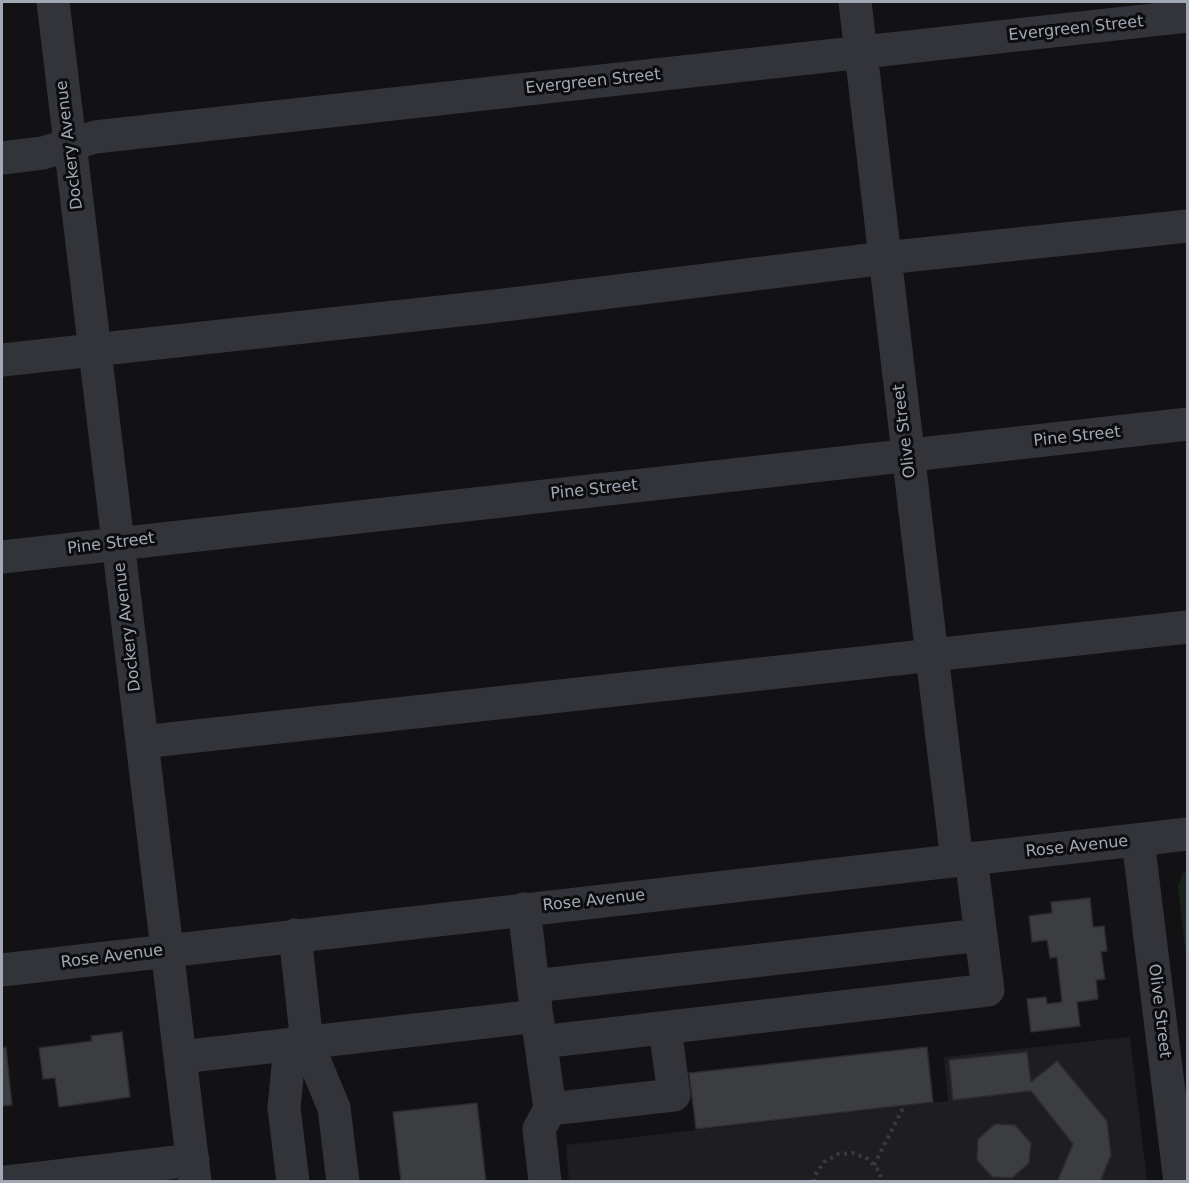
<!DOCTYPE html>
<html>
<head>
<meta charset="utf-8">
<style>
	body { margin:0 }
	#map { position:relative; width:1189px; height:1183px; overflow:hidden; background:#121214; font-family:"DejaVu Sans",sans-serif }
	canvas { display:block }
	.frame { position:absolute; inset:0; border:3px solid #a2a8b5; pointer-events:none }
</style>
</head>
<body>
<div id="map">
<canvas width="1189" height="1183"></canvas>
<div class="frame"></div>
</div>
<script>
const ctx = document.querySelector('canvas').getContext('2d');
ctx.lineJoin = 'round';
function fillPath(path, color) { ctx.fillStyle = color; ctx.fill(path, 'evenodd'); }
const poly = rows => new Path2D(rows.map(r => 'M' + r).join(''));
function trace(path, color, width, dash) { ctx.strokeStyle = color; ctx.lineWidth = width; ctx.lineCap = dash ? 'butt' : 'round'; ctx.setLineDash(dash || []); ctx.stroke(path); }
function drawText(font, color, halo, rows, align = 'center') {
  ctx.font = font + ' "DejaVu Sans",sans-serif'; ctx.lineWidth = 6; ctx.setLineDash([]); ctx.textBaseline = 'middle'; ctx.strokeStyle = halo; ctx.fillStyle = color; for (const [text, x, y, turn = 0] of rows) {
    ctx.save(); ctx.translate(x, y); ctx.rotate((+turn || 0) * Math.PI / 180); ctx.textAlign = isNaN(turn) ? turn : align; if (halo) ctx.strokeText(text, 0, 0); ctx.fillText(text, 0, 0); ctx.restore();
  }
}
fillPath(poly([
	[1130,1037,1147,1181,569,1181,566,1145,948,1101,944,1057]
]), '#1e1e21');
fillPath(poly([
	[1187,871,1187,963,1178,886,1183,874]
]), '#1a221b');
const building = poly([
	[1090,898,1093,927,1104,926,1107,951,1101,952,1105,979,1096,980,1098,999,1077,1002,1080,1026,1031,1032,1027,999,1046,997,1047,1004,1062,1002,1057,957,1050,958,1047,940,1032,942,1029,916,1052,913,1051,902,1090,898],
	[122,1032,130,1097,59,1107,55,1078,43,1079,39,1048,92,1041,91,1036,122,1032],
	[6,1047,12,1105,2,1106,2,1048,6,1047],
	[927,1047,933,1102,696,1129,689,1073,927,1047],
	[1027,1052,1031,1082,1057,1061,1107,1121,1111,1155,1100,1182,1057,1182,1073,1144,1031,1091,953,1100,949,1060,1027,1052],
	[477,1103,486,1182,401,1182,393,1112,477,1103],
	[995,1124,1015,1125,1031,1143,1029,1163,1012,1178,992,1177,977,1160,978,1139,995,1124]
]);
fillPath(building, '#3c3d41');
trace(building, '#2c2c30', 1.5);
trace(poly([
	[874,1165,904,1106],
	[814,1182,815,1175,824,1162,838,1154,853,1153,868,1159,879,1171,882,1182]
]), '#393b40', 4, [3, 4.5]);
trace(poly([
	[53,2,195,1182],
	[855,2,932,656,957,860],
	[2,158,43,153,95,137,1188,16],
	[2,360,496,306,885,258,1188,226],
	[2,557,1188,424],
	[142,742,1188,627],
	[1138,840,1180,1182],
	[524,909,536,1009],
	[295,935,307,1043,334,1108,343,1182],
	[2,970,1188,834],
	[534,986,981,935],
	[541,1042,988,990,971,858],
	[290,1045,284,1108,293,1182],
	[181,1057,537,1016,550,1109,539,1129,545,1182],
	[550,1109,674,1095,665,1028],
	[7,1182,193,1160]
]), '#333439', 33);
drawText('16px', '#a2a8b5', '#0d0d0f', [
	["Evergreen Street",1076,29,-6],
	["Evergreen Street",593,82,-6],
	["Dockery Avenue",70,145,-97],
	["Olive Street",905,431,-97],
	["Pine Street",1077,437,-6],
	["Pine Street",594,490,-6],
	["Pine Street",111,544,-7],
	["Dockery Avenue",128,627,-97],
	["Rose Avenue",1077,847,-6],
	["Rose Avenue",594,901,-6],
	["Rose Avenue",112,957,-7],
	["Olive Street",1159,1011,83]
]);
</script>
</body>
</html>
